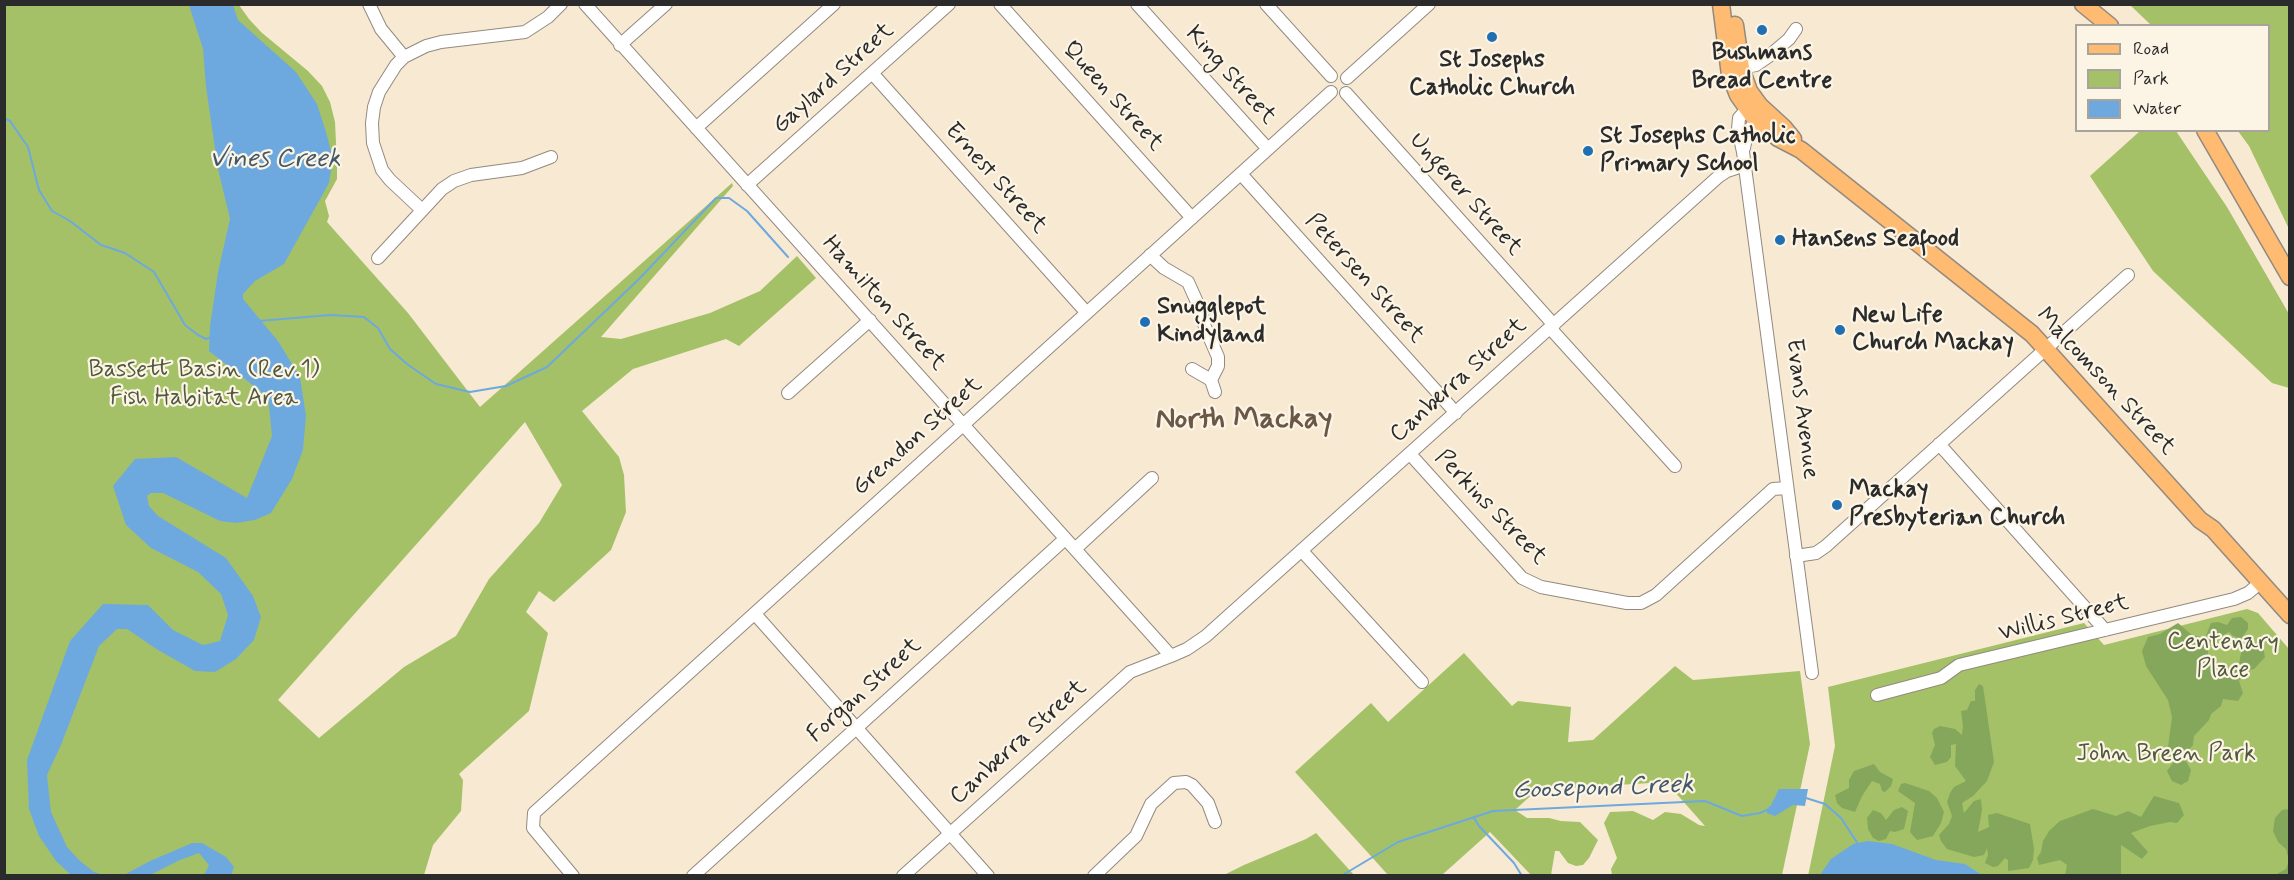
<!DOCTYPE html>
<html>
<head>
<meta charset="utf-8">
<style>
	body { margin:0 }
	#map { position:relative; width:2294px; height:880px; overflow:hidden; background:#f8e9d3; font-family:Mynerve,sans-serif }
	canvas { display:block }
	.frame { position:absolute; inset:0; border:6px solid #2b2b2b; pointer-events:none }
	.legend { position:absolute; left:2075px; top:24px; width:195px; height:108px; box-sizing:border-box; background:#fcf5e5; border:2px solid #a8a49b; margin:0; padding:8px 10px; list-style:none; font-size:18px; color:#2b2b2b }
	.legend li { display:flex; align-items:center; gap:12px; height:30px }
	.legend b { width:30px; border:2px solid #a8a49b }
</style>
</head>
<body>
<div id="map">
<canvas width="2294" height="880"></canvas>
<div class="frame"></div>
<ul class="legend">
<li><b style="height:8px;background:#ffbb71"></b>Road</li>
<li><b style="height:16px;background:#a5c167"></b>Park</li>
<li><b style="height:16px;background:#6da9de"></b>Water</li>
</ul>
</div>
<script>
const ctx = document.querySelector('canvas').getContext('2d');
ctx.lineJoin = 'round';
function fillPath(path, color) { ctx.fillStyle = color; ctx.fill(path, 'evenodd'); }
const poly = rows => new Path2D(rows.map(r => 'M' + r).join(''));
function trace(path, color, width, dash) { ctx.strokeStyle = color; ctx.lineWidth = width; ctx.lineCap = dash ? 'butt' : 'round'; ctx.setLineDash(dash || []); ctx.stroke(path); }
function drawText(font, color, halo, rows, align = 'center') {
  ctx.font = font + ' Mynerve,sans-serif'; ctx.lineWidth = 4.5; ctx.setLineDash([]); ctx.textBaseline = 'middle'; ctx.strokeStyle = halo; ctx.fillStyle = color; for (const [text, x, y, turn = 0] of rows) {
    ctx.save(); ctx.translate(x, y); ctx.rotate((+turn || 0) * Math.PI / 180); ctx.textAlign = isNaN(turn) ? turn : align; if (halo) ctx.strokeText(text, 0, 0); ctx.fillText(text, 0, 0); ctx.restore();
  }
}
fillPath(poly([
	[5,5,239,5,249,19,261,32,308,71,322,86,330,102,335,122,337,163,337,179,325,201,329,216,327,222,408,313,480,407,732,183,733,186,601,337,621,339,710,313,760,291,797,256,816,278,739,346,726,339,633,369,582,411,619,457,624,475,626,512,611,550,554,602,539,591,526,612,548,633,529,711,459,774,463,780,461,811,433,845,424,875,5,876],
	[525,422,562,485,539,523,489,579,456,636,404,667,319,738,278,700],
	[2130,5,2289,5,2289,229,2249,146,2238,131,2268,130,2268,26,2151,25],
	[2140,131,2176,131,2227,207,2289,314,2289,388,2272,383,2153,271,2090,176],
	[2247,609,2258,613,2289,649,2289,875,1808,876,1835,746,1828,687,2084,623,2104,645],
	[1464,653,1512,706,1518,701,1571,707,1568,742,1593,740,1675,666,1693,680,1800,671,1810,744,1782,875,1612,875,1611,869,1617,858,1604,823,1610,812,1633,811,1653,820,1665,812,1681,814,1699,825,1705,826,1666,782,1537,790,1515,810,1527,818,1549,818,1561,821,1580,822,1598,840,1589,858,1583,865,1576,866,1568,863,1559,851,1555,851,1551,875,1531,875,1490,832,1442,875,1388,875,1295,772,1371,703,1388,722],
	[1316,833,1354,875,1224,875,1244,865,1306,839]
]), '#a5c167');
fillPath(poly([
	[2241,617,2248,623,2248,629,2241,639,2233,636,2229,632,2208,643,2208,656,2217,665,2217,678,2230,677,2239,664,2241,653,2248,646,2259,643,2263,647,2265,657,2254,669,2244,671,2239,681,2243,693,2238,701,2223,699,2221,706,2211,714,2209,720,2194,736,2193,745,2183,756,2191,770,2188,781,2181,785,2172,781,2167,771,2175,760,2167,755,2172,717,2168,700,2146,666,2142,651,2148,637,2160,634,2178,623,2192,635,2205,638,2211,623,2218,622,2227,625,2232,618],
	[1979,684,1983,686,1994,762,1987,781,1973,796,1962,803,1964,813,1974,801,1981,799,1982,810,1978,832,1989,827,1988,815,1997,813,2030,824,2034,849,2033,860,2029,868,2008,871,2008,860,2005,858,1998,866,1993,867,1985,863,1988,855,1987,848,1984,855,1974,857,1947,849,1941,841,1939,835,1949,824,1952,816,1947,802,1950,793,1954,787,1966,781,1955,766,1956,744,1951,745,1951,757,1947,762,1935,765,1930,757,1935,745,1932,733,1934,729,1940,726,1955,729,1962,735,1963,726,1961,711,1967,710,1971,701,1975,701,1975,690],
	[1874,764,1880,772,1893,779,1891,786,1885,792,1882,791,1880,784,1872,781,1862,796,1855,812,1842,808,1837,803,1835,795,1849,788,1849,780,1854,771],
	[1905,783,1929,791,1937,798,1944,812,1941,823,1933,836,1917,840,1910,832,1915,803,1898,791,1901,784],
	[2154,796,2179,803,2184,815,2177,823,2170,822,2150,826,2131,833,2148,852,2142,859,2121,845,2121,875,2065,875,2067,865,2060,860,2039,865,2037,858,2041,852,2043,841,2049,831,2060,821,2093,809,2116,816,2128,811,2141,817],
	[1902,807,1908,811,1904,829,1895,832,1890,831,1886,839,1879,841,1873,838,1868,829,1867,818,1873,810,1881,813,1886,820,1894,810],
	[2289,809,2289,875,2275,875,2286,869,2289,861,2286,849,2278,842,2273,831,2275,818,2282,810]
]), '#84a75c');
fillPath(poly([
	[189,5,233,5,238,20,296,72,317,104,326,132,333,159,329,183,284,264,255,281,243,294,243,299,278,341,300,377,306,416,303,450,292,479,271,513,255,520,236,523,220,521,163,493,151,493,147,496,149,506,158,516,226,558,253,596,261,617,254,640,236,659,215,672,195,671,158,650,127,629,117,629,99,646,61,745,47,775,51,812,67,847,80,861,94,872,104,875,71,875,56,861,39,836,29,809,27,760,70,641,103,604,148,605,173,630,203,645,220,641,228,615,221,594,198,572,151,548,126,525,113,486,135,459,176,457,247,498,272,436,268,397,209,351,210,326,218,272,230,219,218,169,206,87,203,49],
	[1779,789,1808,789,1805,806,1793,805,1775,816,1767,813,1767,809,1771,805],
	[1868,841,1892,844,1936,860,1965,864,1982,875,1820,875,1831,859,1853,844],
	[192,843,202,843,226,857,234,867,231,875,204,875,209,865,199,853,180,860,150,875,124,875,150,861]
]), '#6da9de');
trace(poly([
	[4,118,10,121,28,147,39,190,52,211,70,221,101,245,125,253,154,272,185,325,198,335,206,339,211,337],
	[259,321,330,315,364,317,378,328,390,349,407,364,436,384,470,392,506,386,547,367,639,279,716,198,729,198,747,211,788,257],
	[1806,798,1825,804,1841,818,1858,844],
	[1474,818,1479,826,1514,863,1522,876],
	[1341,876,1398,842,1493,811,1705,801,1742,816,1760,813,1767,810]
]), '#6da9de', 2);
const minor = poly([
	[369,4,381,29,404,57],
	[585,4,1171,656,1187,649,1206,636,1718,177,1727,171,1745,165],
	[1000,4,1192,218],
	[1137,4,1268,149],
	[1266,4,1331,76],
	[620,45,666,4],
	[1741,68,1756,65,1769,56,1789,39,1796,29],
	[872,73,1086,312],
	[1347,78,1429,4],
	[1346,93,1554,325],
	[1747,109,1739,118,1738,129,1743,152,1812,673],
	[696,128,834,4],
	[1744,148,1747,133,1757,120],
	[1241,174,1456,413],
	[747,185,949,4],
	[422,210,390,180,382,170,373,143,372,123,374,107,379,92,396,65,404,57,426,46,441,42,525,32,548,17,561,4],
	[1150,255,1164,268,1188,282,1201,311,1205,327,1218,357,1218,366,1211,380,1192,369],
	[378,258,442,189,454,181,471,175,522,168,551,157],
	[1550,328,1675,466],
	[1211,380,1215,392],
	[788,393,870,320],
	[1939,444,2105,630],
	[1410,454,1522,578,1541,587,1627,603,1641,603,1656,595,1773,489,1787,488],
	[1075,549,1152,478],
	[1302,551,1422,682],
	[1796,556,1816,553,1826,546,2128,275],
	[755,614,988,876],
	[1877,695,1941,678,1959,665,2234,599,2248,593,2261,582],
	[573,876,533,828,534,813,1331,92],
	[693,876,1065,539],
	[903,876,1130,672,1171,656],
	[1094,876,1136,836,1151,804,1174,783,1186,782,1192,785,1208,803,1215,822]
]);
const major = poly([
	[1721,4,1730,75,1738,95,1753,116,1778,138,1801,150,2032,334,2200,520,2213,529,2290,615],
	[2083,4,2110,26],
	[1735,25,1741,68,1749,91,1760,106,1784,128,1793,139],
	[2205,130,2290,277]
]);
trace(minor, '#928a7f', 14);
trace(major, '#928a7f', 19);
trace(minor, '#fff', 12);
trace(major, '#ffbb71', 16);
for (const [x, y, r, color] of [
	[1762,30,6,"#1f6fb2"],
	[1492,37,6,"#1f6fb2"],
	[1588,151,6,"#1f6fb2"],
	[1780,240,6,"#1f6fb2"],
	[1145,322,6,"#1f6fb2"],
	[1840,330,6,"#1f6fb2"],
	[1837,505,6,"#1f6fb2"]
]) { const dot = new Path2D(); dot.arc(x, y, r, 0, 2 * Math.PI); ctx.fillStyle = color; ctx.fill(dot); trace(dot, '#fcf5e5', 2); }
drawText('bold 24px', '#2b2b2b', '#fcf5e5', [
	["Bushmans",1762,54,"center"],
	["Bread Centre",1762,82,"center"],
	["St Josephs",1492,61,"center"],
	["Catholic Church",1492,89,"center"],
	["St Josephs Catholic",1600,137],
	["Primary School",1600,165],
	["Hansens Seafood",1792,240],
	["Snugglepot",1157,308],
	["Kindyland",1157,336],
	["New Life",1852,316],
	["Church Mackay",1852,344],
	["Mackay",1849,491],
	["Presbyterian Church",1849,519]
], 'left');
drawText('24px', '#2b2b2b', '#fcf5e5', [
	["King Street",1230,76,48],
	["Gaylard Street",834,79,-42],
	["Queen Street",1112,97,48],
	["Ernest Street",995,179,48],
	["Ungerer Street",1465,195,48],
	["Petersen Street",1364,279,48],
	["Hamilton Street",883,304,48],
	["Canberra Street",1459,381,-42],
	["Malcomson Street",2105,382,47],
	["Evans Avenue",1801,409,83],
	["Grendon Street",918,437,-42],
	["Perkins Street",1490,508,46],
	["Willis Street",2064,619,-14],
	["Forgan Street",865,691,-42],
	["Canberra Street",1019,743,-42]
]);
drawText('24px', '#50583d', '#fcf5e5', [
	["Bassett Basin (Rev.1)",204,371],
	["Fish Habitat Area",204,399],
	["Centenary",2223,643],
	["Place",2223,671],
	["John Breen Park",2166,755]
]);
drawText('italic 26px', '#42576a', '#fcf5e5', [
	["Vines Creek",275,161],
	["Goosepond Creek",1603,789,-2]
]);
drawText('bold 30px', '#6a5747', '#fcf5e5', [
	["North Mackay",1244,421]
]);
</script>
</body>
</html>
